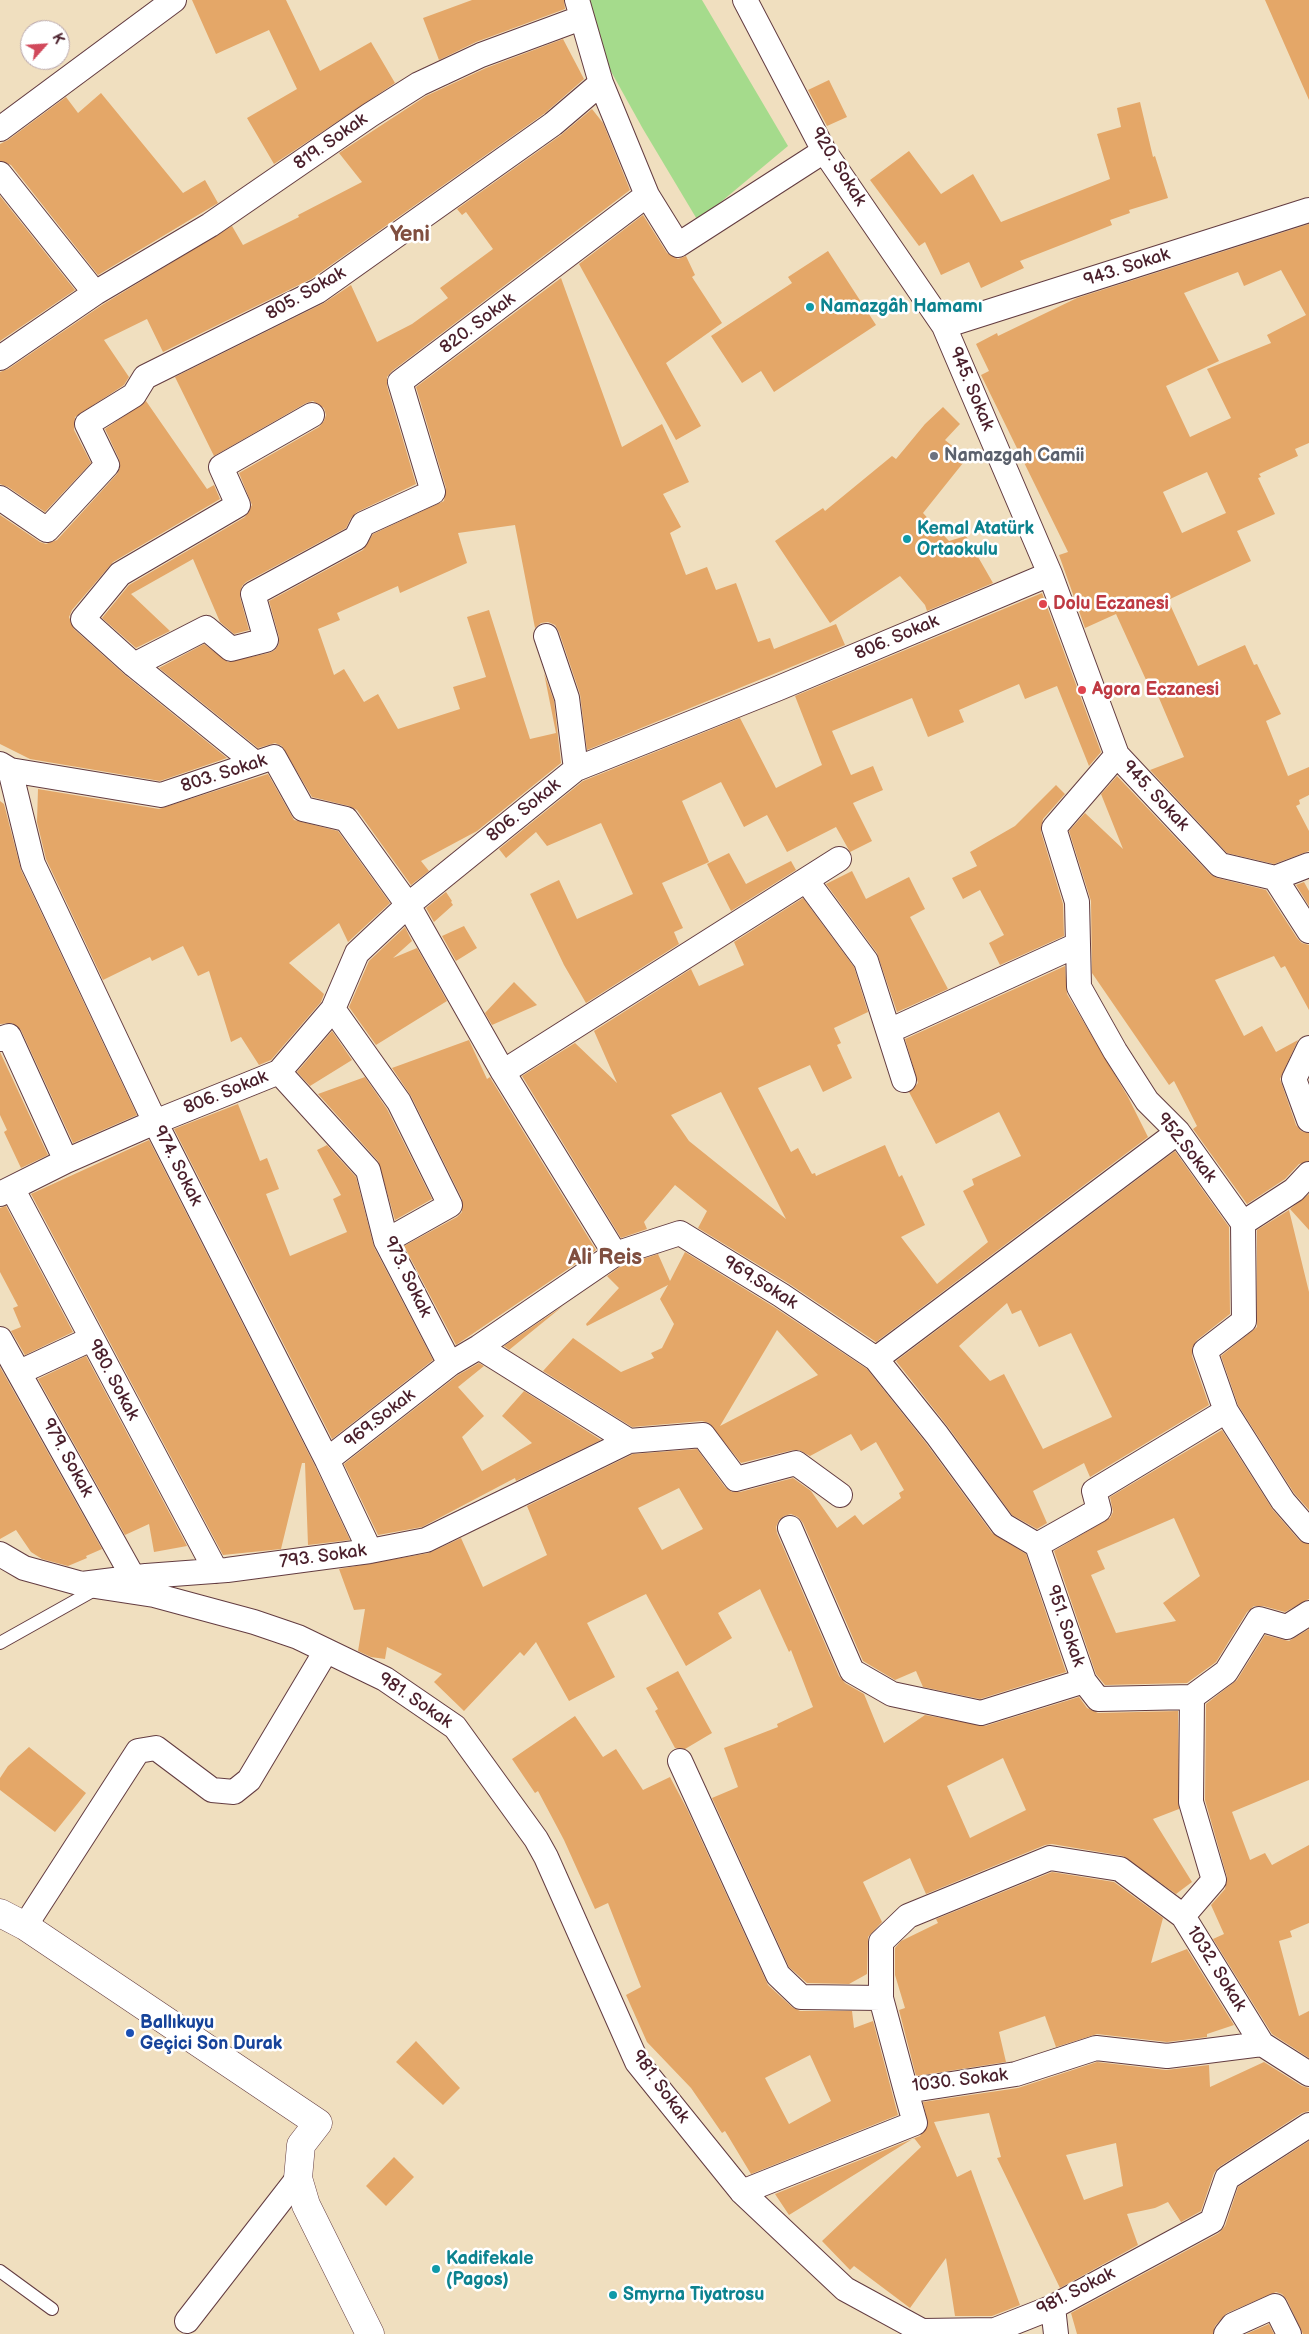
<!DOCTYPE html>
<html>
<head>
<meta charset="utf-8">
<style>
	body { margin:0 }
	#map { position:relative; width:1309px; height:2334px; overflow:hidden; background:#f0dfbf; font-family:"Balsamiq Sans",sans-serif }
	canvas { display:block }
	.north { position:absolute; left:20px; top:20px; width:50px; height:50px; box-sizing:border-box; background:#fff; border:1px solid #b7a5aa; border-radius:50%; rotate:64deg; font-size:14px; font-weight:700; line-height:20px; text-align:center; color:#4a1f2b }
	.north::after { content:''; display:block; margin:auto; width:18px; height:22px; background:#d1495b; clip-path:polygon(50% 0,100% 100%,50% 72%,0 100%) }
</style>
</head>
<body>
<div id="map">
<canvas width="1309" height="2334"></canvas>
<div class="north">K</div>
</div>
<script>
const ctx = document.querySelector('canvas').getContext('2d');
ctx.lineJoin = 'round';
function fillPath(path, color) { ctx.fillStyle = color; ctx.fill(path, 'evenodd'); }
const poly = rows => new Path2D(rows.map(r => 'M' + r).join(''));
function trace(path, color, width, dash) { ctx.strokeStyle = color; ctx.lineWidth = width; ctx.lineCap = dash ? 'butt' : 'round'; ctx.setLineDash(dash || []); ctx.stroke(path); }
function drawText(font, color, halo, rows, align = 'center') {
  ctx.font = font + ' "Balsamiq Sans",sans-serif'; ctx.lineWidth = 5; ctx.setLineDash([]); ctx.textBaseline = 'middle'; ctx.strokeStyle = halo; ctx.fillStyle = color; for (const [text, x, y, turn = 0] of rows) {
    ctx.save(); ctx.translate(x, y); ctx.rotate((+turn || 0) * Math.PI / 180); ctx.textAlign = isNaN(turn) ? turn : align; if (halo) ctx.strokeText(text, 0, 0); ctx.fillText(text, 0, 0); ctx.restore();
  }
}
fillPath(poly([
	[581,0,702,0,788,146,698,221,643,129,588,30]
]), '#a5db8c');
fillPath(poly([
	[192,0,286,0,320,71,371,42,395,83,274,164,247,118,297,89,269,30,216,54],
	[472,0,564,0,565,9,476,42,439,60,423,18],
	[1265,0,1309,0,1309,100],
	[563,39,584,79,545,113,311,279,163,352,147,319,104,340,129,377,124,385,75,417,74,430,91,463,45,512,8,487,0,484,0,372,8,369,102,305,232,226,243,245,299,217,298,215,362,182,339,153,426,96,486,68],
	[829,80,847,117,827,126,808,90],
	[101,93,183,193,205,180,218,203,98,275,11,165,0,161,0,144,8,140,66,97,78,113],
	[1140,102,1153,157,1155,156,1168,198,1129,210,1130,213,1110,220,1112,225,1020,261,1024,268,981,288,969,262,941,275,925,242,919,246,870,180,909,151,941,194,973,174,1001,222,1110,179,1097,134,1121,127,1117,108],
	[592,109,603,123,630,190,392,371,387,377,387,386,416,484,357,512,351,518,346,528,246,582,242,586,240,597,249,630,234,634,220,622,193,559,131,594,170,631,136,648,102,618,129,585,245,517,252,505,239,473,319,427,324,421,326,415,324,408,313,401,306,403,214,456,175,377,324,303,351,285,377,342,412,324,448,298,440,288,493,249,466,212,462,215,457,209,561,135],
	[0,196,75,290,0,341],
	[643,215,667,253,678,259,686,256,695,275,692,277,722,323,666,363,701,426,676,440,579,264],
	[1309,224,1309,443,1295,449,1298,456,1259,474,1261,477,1258,478,1275,514,1237,531,1251,561,1168,600,1198,666,1245,645,1254,665,1257,664,1281,714,1266,721,1288,776,1309,767,1309,795,1299,800,1300,804,1296,806,1309,831,1309,851,1274,864,1227,853,1150,770,1184,757,1156,691,1152,693,1116,614,1085,628,1059,555,1068,552,981,375,989,371,976,344,997,333,998,336,1077,298],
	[1281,270,1306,315,1267,335,1271,343,1207,369,1231,418,1190,437,1166,386,1219,361,1184,293,1238,272,1244,286],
	[1207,472,1226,513,1182,533,1163,492],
	[828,251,876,325,774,392,761,371,742,383,711,336,792,283,788,277],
	[561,278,622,447,662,424,689,482,663,494,681,527,670,533,686,575,707,567,716,590,736,583,758,642,770,638,774,649,836,624,845,645,587,750,580,694,559,632,555,625,548,622,541,623,535,628,515,525,458,533,467,563,400,593,398,586,337,613,340,620,318,629,334,675,344,669,364,702,378,694,398,729,460,709,453,687,486,677,467,617,489,610,530,739,556,733,544,673,554,701,561,763,477,831,421,861,429,871,411,885,357,810,349,806,312,797,282,746,275,743,258,748,159,668,204,644,228,662,269,653,275,650,279,644,279,637,269,601,363,550,373,534,444,501,446,488,416,387],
	[146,401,207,489,214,485,220,499,113,562,72,610,69,617,74,629,125,675,227,758,160,781,30,759,0,744,0,515,40,542,46,544,57,540,117,474,120,468,119,459,105,429],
	[943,407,960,424,945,440,967,458,923,513,949,541,966,536,993,583,927,611,925,605,900,576,830,623,775,541,823,508,825,511,892,456,896,459,925,424],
	[1042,593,1101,752,1089,766,1057,686,1025,699,1019,684,959,710,964,722,928,737,912,698,832,731,851,775,873,766,883,790,853,803,872,841,850,852,836,827,787,852,767,815,744,827,721,782,682,801,709,862,662,883,683,928,674,932,679,944,586,1003,564,965,530,894,559,880,577,919,633,894,601,823,547,846,536,832,506,858,499,849,583,781,740,718,776,788,822,765,795,696],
	[268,774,294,820,338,831,390,903,348,942,339,923,289,963,324,994,321,1002,271,1060,259,1065,241,1037,231,1042,209,971,198,976,183,946,152,961,150,957,103,980,46,859,37,822,38,789,159,809],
	[1117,776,1210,874,1217,878,1266,890,1297,938,1302,943,1309,945,1309,1010,1285,966,1281,968,1274,956,1215,980,1244,1036,1262,1026,1276,1052,1298,1040,1280,1079,1296,1125,1301,1131,1309,1133,1309,1161,1299,1164,1285,1179,1247,1204,1193,1129,1197,1126,1174,1081,1169,1085,1092,973,1091,901,1069,831,1085,813,1123,849,1101,794],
	[1056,785,1065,794,1043,819,1041,832,1063,904,1064,936,1000,965,989,943,1004,935,980,890,963,899,952,878,977,866,970,852,1015,826],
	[0,801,4,804,21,870,137,1115,73,1143,21,1030,12,1023,0,1024],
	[729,853,746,884,791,861,796,870,731,911,707,864],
	[852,871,866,899,909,877,925,909,910,917,948,989,897,1012,877,953,826,884],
	[1304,882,1309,891,1309,906,1296,885],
	[446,892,452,901,451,902,453,905,434,922,426,908],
	[803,898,854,967,868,1012,834,1028,841,1043,837,1045,852,1078,823,1092,810,1065,758,1088,791,1152,798,1148,812,1174,815,1173,816,1176,885,1145,899,1177,902,1175,925,1225,901,1237,937,1284,988,1242,963,1191,974,1185,972,1179,1021,1156,999,1112,936,1144,909,1092,918,1083,905,1039,1065,966,1067,994,1128,1097,1148,1137,876,1342,788,1283,698,1228,707,1211,675,1185,644,1222,647,1229,621,1238,522,1076,575,1043,617,1083,594,1031,691,969,699,986,744,965,734,942],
	[721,1092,786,1219,689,1141,671,1115],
	[464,926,477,948,456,961,442,936],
	[405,927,412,941,393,958,417,948,447,1001,376,1045,349,1007,369,961],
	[514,982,537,1005,492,1025,485,1013],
	[332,1031,352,1060,310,1086,297,1072],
	[469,1040,487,1079,490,1077,491,1079,596,1250,456,1345,404,1246,457,1217,462,1212,462,1199,411,1096,392,1068],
	[0,1052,48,1155,21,1168,4,1132,7,1130,0,1115],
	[365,1077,387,1109,432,1199,395,1220,378,1161,318,1094],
	[238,1104,260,1161,267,1158,279,1189,266,1194,290,1256,347,1232,333,1199,341,1195,317,1150,327,1145,356,1177,374,1247,433,1360,332,1439,174,1129],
	[149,1140,315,1466,350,1540,308,1545,305,1463,302,1463,281,1549,223,1555,31,1194],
	[1175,1151,1229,1227,1230,1314,1197,1340,1192,1348,1192,1356,1209,1405,1090,1477,1084,1463,1033,1491,1047,1523,1037,1529,1012,1515,948,1427,896,1361],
	[1007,1303,1012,1314,1021,1310,1039,1347,1071,1333,1112,1417,1043,1449,1004,1374,990,1381,959,1346],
	[1309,1194,1309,1230,1290,1209],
	[6,1206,73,1332,25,1355,11,1331,21,1327,13,1308,18,1306,0,1272,0,1208],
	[1289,1210,1309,1292,1309,1510,1294,1493,1238,1405,1221,1356,1257,1327,1257,1230],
	[685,1252,774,1307,867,1369,926,1443,992,1533,1026,1554,1066,1672,980,1699,923,1687,916,1671,895,1680,863,1661,803,1523,798,1517,791,1514,784,1516,779,1520,776,1527,777,1533,839,1676,845,1683,864,1694,884,1743,925,1715,985,1726,1079,1697,1087,1708,1098,1713,1178,1711,1179,1809,1153,1819,1192,1882,1176,1894,1123,1856,1052,1844,1045,1845,926,1894,910,1858,863,1882,882,1922,868,1937,867,1974,849,1984,807,1983,789,1967,712,1798,738,1787,724,1748,778,1727,777,1724,813,1707,791,1650,789,1652,760,1589,718,1613,732,1638,686,1666,646,1594,587,1623,615,1677,569,1701,536,1642,524,1656,520,1652,464,1711,434,1682,442,1674,387,1647,385,1659,371,1657,358,1651,365,1609,354,1610,339,1569,429,1553,461,1538,483,1587,547,1555,527,1506,633,1454,697,1449,725,1487,732,1492,740,1492,793,1478,811,1491,837,1528,855,1515,863,1525,901,1498,899,1493,904,1490,876,1442,861,1451,851,1434,810,1456,799,1450,793,1450,741,1463,709,1423,702,1421,632,1427,543,1371,573,1338,621,1372,654,1358,651,1353,662,1348,674,1324,660,1299,668,1285,587,1326,586,1324,619,1288,607,1276,621,1266,658,1254,670,1281],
	[777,1330,818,1375,720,1426],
	[679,1488,703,1529,662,1550,638,1508],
	[1003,1758,1026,1810,970,1838,947,1786],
	[563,1306,509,1350,504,1346],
	[86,1356,187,1546,154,1552,149,1524,125,1535,38,1379],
	[479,1363,484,1366,458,1387,484,1416,462,1437,482,1471,532,1443,502,1416,524,1391,601,1440,516,1481,515,1478,422,1527,378,1535,344,1464,458,1375],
	[0,1367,102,1549,86,1556,87,1558,68,1566,42,1559,31,1552,16,1530,0,1539],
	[1222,1430,1273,1510,1299,1540,1309,1544,1309,1599,1285,1612,1263,1606,1254,1606,1247,1612,1216,1662,1187,1683,1105,1685,1096,1674,1054,1551,1110,1518,1113,1512,1110,1497],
	[1174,1518,1200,1576,1163,1603,1176,1621,1116,1633,1091,1575,1105,1569,1097,1551],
	[1309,1629,1309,1780,1232,1812,1250,1860,1265,1853,1272,1865,1309,1845,1309,1923,1290,1931,1292,1937,1279,1941,1299,2016,1309,2011,1309,2058,1272,2034,1213,1939,1224,1934,1211,1905,1225,1889,1227,1877,1205,1800,1206,1704,1237,1680,1265,1635,1289,1641],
	[678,1671,712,1733,685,1749,675,1748,655,1711,658,1709,646,1688],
	[575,1716,603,1757,616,1749,643,1790,670,1777,687,1809,768,1985,792,2007,800,2011,852,2011,854,2028,873,2021,898,2115,751,2174,725,2131,722,2133,691,2088,647,2042,626,1995,641,1987,608,1903,595,1909,564,1840,538,1791,535,1793,512,1759],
	[810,2055,831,2101,789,2124,765,2078],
	[29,1747,86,1793,55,1832,0,1790,0,1778,8,1766],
	[1052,1872,1114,1882,1163,1918,1151,1963,1187,1949,1234,2025,1207,2034,1207,2037,1167,2042,1097,2034,1056,2047,1045,2016,999,2032,1006,2062,916,2076,899,2010,905,2008,895,1975,895,1948,901,1941,938,1923,936,1919],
	[416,2041,460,2088,443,2105,396,2062],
	[1097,2062,1166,2070,1209,2065,1210,2087,1264,2062,1302,2086,1309,2088,1309,2111,1302,2113,1219,2167,1214,2173,1201,2211,1181,2222,1168,2202,1155,2208,1127,2214,1138,2245,1060,2288,997,2158,1001,2157,989,2113,934,2122,957,2177,971,2170,1020,2305,992,2316,955,2316,946,2258,910,2308,854,2266,850,2270,822,2241,921,2147,914,2138,789,2215,775,2194,920,2136,928,2125,923,2102,1018,2088],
	[1116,2143,1123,2186,1084,2200,1066,2155],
	[1309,2141,1309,2334,1303,2334,1287,2300,1282,2294,1276,2292,1227,2313,1215,2326,1213,2334,1077,2334,1071,2313,1219,2233,1225,2226,1238,2187],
	[394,2157,414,2177,386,2206,366,2186],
	[1269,2324,1274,2334,1246,2334]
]), '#e4a768');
const lane = poly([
	[0,1643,98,1588],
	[0,2271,52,2309]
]);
const street = poly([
	[745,0,824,151,944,326,1050,574,1117,755,1220,865,1275,878,1309,865],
	[601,83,647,195,678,245,824,151],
	[0,129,174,0],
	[0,174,95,293],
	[944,326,1309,210],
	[0,358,95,293,210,225,370,115,419,84,481,55,581,18],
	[0,498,47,530,107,465,87,424,134,395,145,377,318,291,553,124,601,83,577,0],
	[546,636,567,698,576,769],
	[134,665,83,619,120,574,238,505,221,467,312,415],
	[1117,755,1054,828,1077,902,1079,987,1115,1051,1147,1101,1178,1132,1243,1223,1244,1321,1205,1351,1226,1411,1283,1501,1309,1531],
	[255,763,134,665,206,628,231,649,266,640,253,594,356,538,363,524,433,492,400,382,647,195],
	[0,764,10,770,161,795,274,757,303,809,346,819,408,905,503,1072,615,1254],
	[10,770,33,864,155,1122,327,1460,370,1551],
	[1275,878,1309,931],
	[806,880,866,961,904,1080],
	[333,1009,399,1102,450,1205,386,1241],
	[889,1031,1077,945],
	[0,1039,9,1036,66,1161],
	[1309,1048,1294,1079,1309,1120],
	[279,1072,368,1170,386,1241,450,1364],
	[503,1072,839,859],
	[12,1188,216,1571],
	[0,1194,66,1161,155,1122,279,1072,333,1009,357,953,408,905,576,769,779,688,1050,574],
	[1243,1223,1294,1190,1309,1174],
	[0,1339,133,1577],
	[479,1347,629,1441,703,1435,736,1479,796,1463,840,1495],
	[876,1359,1178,1132],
	[20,1372,91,1339],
	[327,1460,450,1364,479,1347,615,1254,680,1233,781,1295,876,1359,937,1435,1003,1525,1037,1545,1084,1681,1098,1699,1192,1697,1226,1672,1259,1619,1287,1627,1309,1613],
	[790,1528,852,1671,892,1694,981,1713,1084,1681],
	[1037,1545,1099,1510,1094,1491,1226,1411],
	[0,1554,24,1568,82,1584,146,1576,227,1570,370,1551,426,1540,629,1441],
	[82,1584,154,1595,254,1622,298,1637,385,1679,455,1727,536,1839,546,1857,637,2062,742,2192,845,2289,922,2331,995,2330,1053,2307,1212,2221,1227,2178,1309,2125],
	[1192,1697,1191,1802,1214,1880,1183,1916,1262,2044],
	[680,1761,778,1975,801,1997,881,1998],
	[1183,1916,1120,1869,1050,1858,908,1916,881,1942,881,1998,906,2091,1016,2074,1096,2048,1167,2056,1262,2044,1309,2074],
	[25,1926,138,1751,156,1748,212,1790,234,1792,249,1780,326,1651],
	[742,2192,915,2123,906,2091],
	[1053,2307,1056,2334],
	[187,2321,298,2178],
	[1226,2334,1233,2325,1275,2306,1289,2334]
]);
const secondary = poly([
	[0,1913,25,1926,318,2123,301,2145,298,2178,306,2205,370,2334]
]);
trace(lane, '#633c41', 14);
trace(street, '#633c41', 26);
trace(secondary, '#633c41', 29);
trace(lane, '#fff', 12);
trace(street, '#fff', 24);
trace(secondary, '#fff', 28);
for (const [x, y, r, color] of [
	[810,307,5,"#0f9aa8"],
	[934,456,5,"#6b7280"],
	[907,539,5,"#0f9aa8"],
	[1043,604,5,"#e0444e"],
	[1082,690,5,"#e0444e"],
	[130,2033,5,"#1a4fb4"],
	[436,2269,5,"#0f9aa8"],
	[613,2295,5,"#0f9aa8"]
]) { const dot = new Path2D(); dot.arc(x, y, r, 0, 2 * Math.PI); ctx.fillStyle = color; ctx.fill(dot); trace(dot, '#fff', 2); }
drawText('18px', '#4a1f2b', '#fff', [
	["819. Sokak",331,142,-35],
	["920. Sokak",838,167,58],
	["943. Sokak",1127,268,-18],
	["805. Sokak",306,294,-30],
	["820. Sokak",478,324,-37],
	["945. Sokak",971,389,67],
	["806. Sokak",897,638,-23],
	["803. Sokak",224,774,-18],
	["945. Sokak",1155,796,47],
	["806. Sokak",524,811,-39],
	["806. Sokak",226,1093,-22],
	["952.Sokak",1186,1148,51],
	["974. Sokak",177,1166,63],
	["973. Sokak",407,1277,64],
	["969.Sokak",760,1283,32],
	["980. Sokak",113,1380,62],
	["969.Sokak",380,1419,-38],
	["979. Sokak",67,1458,61],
	["793. Sokak",323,1557,-8],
	["951. Sokak",1065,1626,71],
	["981. Sokak",415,1701,34],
	["1032. Sokak",1216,1969,58],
	["1030. Sokak",960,2081,-7],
	["981. Sokak",660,2087,54],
	["981. Sokak",1076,2292,-27]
]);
drawText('bold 18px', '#0d838f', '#fff', [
	["Namazgâh Hamamı",820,307],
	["Kemal Atatürk",917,529],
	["Ortaokulu",917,550],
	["Kadifekale",446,2259],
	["(Pagos)",446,2280],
	["Smyrna Tiyatrosu",623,2295]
], 'left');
drawText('bold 18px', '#5b616d', '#fff', [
	["Namazgah Camii",944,456]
], 'left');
drawText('bold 18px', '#be3a42', '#fff', [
	["Dolu Eczanesi",1053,604],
	["Agora Eczanesi",1092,690]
], 'left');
drawText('bold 18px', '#164399', '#fff', [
	["Ballıkuyu",140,2023],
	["Geçici Son Durak",140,2044]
], 'left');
drawText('bold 22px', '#804f40', '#fff', [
	["Yeni",410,235],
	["Ali Reis",605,1258]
]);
</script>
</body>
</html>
